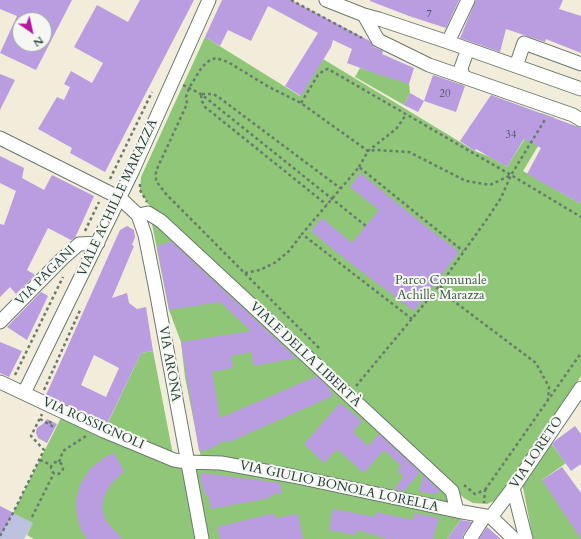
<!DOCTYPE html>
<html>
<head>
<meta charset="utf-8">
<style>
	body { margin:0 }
	#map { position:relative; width:581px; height:539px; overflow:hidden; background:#f2ecda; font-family:Cardo,serif }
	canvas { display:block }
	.north { position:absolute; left:12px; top:12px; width:40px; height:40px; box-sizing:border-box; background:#f6f6f2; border:1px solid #a0aca6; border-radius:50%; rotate:146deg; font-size:11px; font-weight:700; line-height:16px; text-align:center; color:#1f3d34 }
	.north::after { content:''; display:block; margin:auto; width:14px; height:18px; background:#b5179e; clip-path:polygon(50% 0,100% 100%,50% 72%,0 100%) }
</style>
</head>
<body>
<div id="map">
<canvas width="581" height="539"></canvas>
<div class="north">N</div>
</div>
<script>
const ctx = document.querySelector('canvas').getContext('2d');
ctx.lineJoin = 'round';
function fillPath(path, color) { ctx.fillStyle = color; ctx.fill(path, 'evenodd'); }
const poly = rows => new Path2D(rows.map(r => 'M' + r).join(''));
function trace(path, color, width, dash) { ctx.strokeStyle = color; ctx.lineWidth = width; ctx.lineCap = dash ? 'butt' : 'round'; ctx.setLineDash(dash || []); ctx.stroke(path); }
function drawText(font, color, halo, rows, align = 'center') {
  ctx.font = font + ' Cardo,serif'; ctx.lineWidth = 4; ctx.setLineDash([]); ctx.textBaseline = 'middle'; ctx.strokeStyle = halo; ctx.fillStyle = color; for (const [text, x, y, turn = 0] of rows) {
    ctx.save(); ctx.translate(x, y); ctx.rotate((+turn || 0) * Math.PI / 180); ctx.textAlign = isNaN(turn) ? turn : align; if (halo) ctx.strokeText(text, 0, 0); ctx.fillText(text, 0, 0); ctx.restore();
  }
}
fillPath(poly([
	[0,506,34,523,24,539,0,539]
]), '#bdc3de');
fillPath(poly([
	[205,37,300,96,323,59,475,151,490,157,507,167,541,113,555,118,523,171,581,204,581,376,496,500,487,504,473,503,464,498,148,204,140,190,141,177],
	[360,68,409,83,410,93,404,105,355,77],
	[150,214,452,491,463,517,447,539,34,539,27,535,33,523,13,513,61,418,130,449,188,470,202,463,185,377,181,342,169,310],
	[153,351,174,460,104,431,141,353],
	[547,438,566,463,542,480,581,509,581,539,533,539,521,477]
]), '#8fc678');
fillPath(poly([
	[0,0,72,0,36,70,0,53,17,16,0,9],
	[20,20,44,20,44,44,20,44],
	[140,0,194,0,105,172,70,153,72,148,38,129,57,97,64,100,70,87,64,84,71,71,92,83,103,63,74,47,97,5,128,22],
	[222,0,291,0,370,41,374,47,383,51,382,54,414,68,409,84,377,74,347,63,352,49,333,40,331,47,301,96,285,86,318,33,268,6,251,41,228,30,220,46,205,37],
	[370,0,459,0,446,28,409,16,370,1],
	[476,0,563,0,559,9,581,16,581,53,546,39,545,42,506,29,500,52,460,38],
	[0,74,15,80,0,110],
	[433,75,465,86,456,112,424,101],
	[410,93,424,101,418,112,404,105],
	[491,95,581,128,581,204,527,174,541,148,524,139,507,167,476,149,475,151,460,141],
	[0,156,24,168,22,178,44,190,52,175,94,196,75,238,71,240,48,228,27,270,35,275,16,294,10,287,0,297,0,224,4,225,16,191,0,183],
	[360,173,419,221,459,252,414,311,341,256,311,231,322,218,352,243,379,210,350,187],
	[127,226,134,230,135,237,132,245,134,246,112,298,127,293,129,303,137,309,146,307,153,351,141,353,107,424,46,395,120,230],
	[94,355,119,368,106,397,81,385],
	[171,241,296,358,254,366,251,352,231,356,233,368,212,372,220,418,317,376,328,387,333,396,227,443,226,440,208,450,199,451,181,342,251,331,220,302,169,310,157,246],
	[41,292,48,296,27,340,7,327],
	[0,342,22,351,9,377,0,373],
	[340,403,362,421,353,432,368,446,379,434,420,472,404,491,394,489,404,476,397,471,401,466,384,450,364,473,337,449,324,463,304,444],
	[47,419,57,424,47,443,38,438,36,433,37,428,44,423],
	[575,426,581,434,581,464,571,471,552,444,556,440],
	[114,453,124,471,110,485,104,497,102,509,106,521,122,539,87,539,81,530,77,516,76,500,80,485,90,469,105,457],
	[562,467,581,493,581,539,542,480],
	[203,473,280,483,282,493,270,495,270,498,211,509,208,494,205,495,200,477],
	[423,475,440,491,436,494,419,492],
	[0,506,13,513,0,536],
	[333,509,375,517,376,512,413,520,414,513,439,518,433,539,388,539,357,530,356,535,329,530],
	[274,513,275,518,298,514,303,539,220,539,217,527],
	[461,520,472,522,463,535,462,539,447,539],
	[487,527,501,539,479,539]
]), '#ba9ce1');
const minor = poly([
	[326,0,364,15,379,19,448,42,581,89],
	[364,15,378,40,429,65,573,115,581,120],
	[448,42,468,0],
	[516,66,524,43,581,64],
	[463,77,461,68,468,49],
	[0,138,120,198,138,215,145,235,155,285,202,539],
	[138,215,148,213,161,221,452,491,457,511],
	[0,322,62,259,79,244,98,243],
	[0,382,104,431,174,460,187,462,221,463,293,476,457,511,491,517],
	[24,393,132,172,209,0],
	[513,488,526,539],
	[491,517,513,488,581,388],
	[491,517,514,539],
	[470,539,484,517]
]);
trace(minor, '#697a6e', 15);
trace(poly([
	[291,0,362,38],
	[183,85,201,94,366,226],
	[202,94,213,94,217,96,340,188],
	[201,95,202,101,205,107,327,205],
	[301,103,318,75,324,70,328,69,511,175,581,217],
	[359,167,368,151,396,129,406,115],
	[110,179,152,92],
	[140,184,140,190,147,202],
	[85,231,99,202],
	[245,273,260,270,276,262,289,251,302,234],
	[436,282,440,285,447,296,536,363,549,387,548,399],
	[412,319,302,234,359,167,463,251],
	[319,348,166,194,156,181,156,171,187,104,186,97,189,88,202,67,210,60,216,58,228,62,269,87,301,103,368,151,376,150,409,152,466,181,490,185,511,175],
	[15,375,63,277],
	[356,386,440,285,487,219,501,198,511,175,546,118],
	[44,390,81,308],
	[40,419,52,426,53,424,48,421],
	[40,460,51,465],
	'51 468a6 6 0 1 1 12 0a6 6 0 1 1-12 0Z',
	[59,462,63,451,86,436],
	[464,485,475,494,485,490,484,503],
	[485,490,581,353],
	[32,517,54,473],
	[0,536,13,513,44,450,31,436,42,414]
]), '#697a6e', 2.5, [3, 3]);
trace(minor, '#fff', 13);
drawText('11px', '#46555f', null, [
	["7",429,14],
	["20",445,94],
	["34",511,135]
]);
drawText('13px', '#1f3d34', '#f6f6f2', [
	["VIALE ACHILLE MARAZZA",118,198,-65],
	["VIA PAGANI",46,276,-45],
	["VIALE DELLA LIBERTÀ",305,355,43],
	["VIA ARONA",169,364,80],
	["VIA ROSSIGNOLI",93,424,24],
	["VIA LORETO",537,453,-56],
	["VIA GIULIO BONOLA LORELLA",339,487,12]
]);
drawText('13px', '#3b5f45', '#f6f6f2', [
	["Parco Comunale",441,281],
	["Achille Marazza",441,296]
]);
</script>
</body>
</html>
